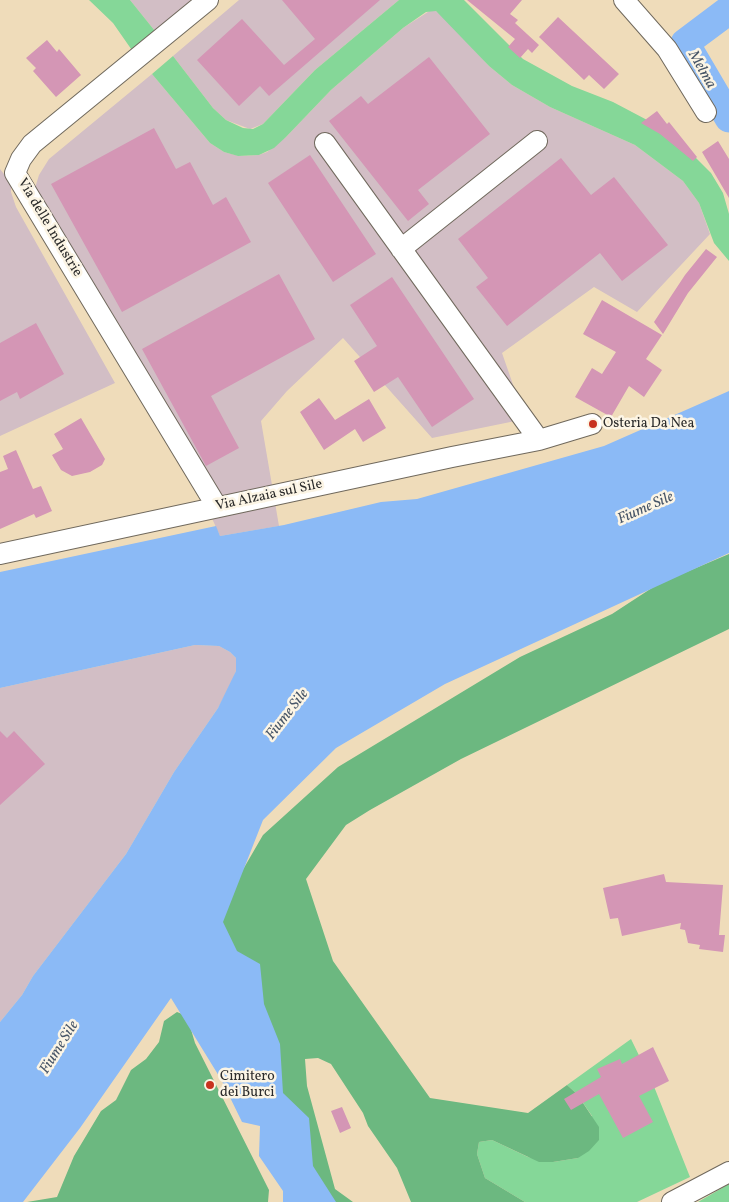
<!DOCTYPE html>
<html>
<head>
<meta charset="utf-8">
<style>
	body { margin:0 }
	canvas { display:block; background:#efdcba }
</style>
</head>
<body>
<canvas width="729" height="1202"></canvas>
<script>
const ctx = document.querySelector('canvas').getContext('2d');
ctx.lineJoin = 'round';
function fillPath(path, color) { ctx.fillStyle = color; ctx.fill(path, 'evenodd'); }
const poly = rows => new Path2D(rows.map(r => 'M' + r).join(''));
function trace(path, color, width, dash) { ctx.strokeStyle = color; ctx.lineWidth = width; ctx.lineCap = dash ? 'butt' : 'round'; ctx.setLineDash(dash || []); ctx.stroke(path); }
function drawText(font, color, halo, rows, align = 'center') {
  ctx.font = font + ' Vollkorn,serif'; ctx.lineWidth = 5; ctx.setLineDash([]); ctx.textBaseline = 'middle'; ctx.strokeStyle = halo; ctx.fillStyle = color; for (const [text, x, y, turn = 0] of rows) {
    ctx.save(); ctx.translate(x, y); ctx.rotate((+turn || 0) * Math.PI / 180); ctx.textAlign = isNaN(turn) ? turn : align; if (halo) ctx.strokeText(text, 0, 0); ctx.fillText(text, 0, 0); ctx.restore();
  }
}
fillPath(poly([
	[130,0,201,0,159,36],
	[239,0,399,0,315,70,263,124,250,129,226,120,213,108,173,56],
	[431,10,436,11,446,19,489,66,512,85,550,107,635,145,683,181,699,203,710,234,637,312,594,287,502,353,525,419,432,438,343,338,287,391,261,421,279,526,220,536,200,492,35,188,39,175,49,159,152,74,210,143,224,152,239,156,259,155,267,152,286,137,331,90,403,28],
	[0,169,11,183,11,192,16,207,115,383,0,436],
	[195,645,219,646,230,652,236,658,236,671,231,684,218,708,174,772,126,854,33,976,22,995,0,1022,0,688]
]), '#d2bec5');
fillPath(poly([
	[89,0,130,0,159,36,136,56,113,23],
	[399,0,464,0,523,59,572,86,613,102,649,121,693,155,711,173,723,193,729,214,729,261,714,243,699,203,683,181,635,145,550,107,512,85,489,66,436,11,426,12,403,28,331,90,286,137,274,148,259,155,238,156,224,152,210,143,152,74,173,56,213,108,226,120,243,128,253,129,263,124,315,70],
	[631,1039,653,1084,690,1177,637,1202,525,1202,485,1178,477,1154,479,1142,492,1140,528,1157,553,1162,578,1158,592,1116,577,1094,567,1085],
	[729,1184,729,1202,698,1202]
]), '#85d798');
fillPath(poly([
	[729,554,729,629,461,759,370,810,346,825,306,879,333,961,430,1098,528,1113,567,1085,577,1094,599,1127,599,1140,589,1151,578,1158,553,1162,539,1162,492,1140,479,1142,477,1154,485,1178,525,1202,411,1202,397,1168,368,1126,363,1113,331,1064,318,1058,305,1059,307,1086,335,1189,353,1202,316,1202,212,923,263,835,338,767,520,657,612,614,658,584],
	[177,1012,187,1016,195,1043,269,1190,268,1202,27,1202,57,1197,74,1156,101,1111,116,1100,131,1070,146,1059,159,1042,164,1021]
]), '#6cb880');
fillPath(poly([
	[729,391,729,553,445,684,336,748,263,820,223,922,237,951,260,964,264,1004,280,1044,283,1093,309,1118,313,1166,336,1202,283,1202,283,1191,259,1156,260,1126,242,1122,222,1081,171,998,80,1128,23,1202,0,1202,0,1022,22,995,33,976,126,854,174,772,218,708,236,671,236,658,230,652,219,646,195,645,0,688,0,572,216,526,220,536,284,525,381,502,417,499,604,446]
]), '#8bbaf6');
trace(poly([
	[729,10,685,43,729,118]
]), '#8bbaf6', 29);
fillPath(poly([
	[282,0,380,0,269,96,260,86,239,106,197,60,242,19,284,65,315,39],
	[467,0,522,0,510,14,518,20,515,23,539,45,532,53,528,49,520,58,508,47,515,39],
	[558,17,619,74,604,89,589,75,584,80,539,37],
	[47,40,57,52,59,49,81,75,56,97,33,71,36,68,26,58],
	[429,57,490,134,418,190,429,204,408,221,329,121,361,96,368,104],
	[657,111,667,124,669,122,697,157,693,161,660,134,641,123],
	[154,128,176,169,190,162,213,205,226,197,251,242,122,312,51,184],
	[718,141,729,159,729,198,702,152],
	[310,155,376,254,333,282,268,183],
	[561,158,591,195,614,177,668,245,622,281,600,253,507,326,476,287,488,278,458,239],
	[706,249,717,257,688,293,663,334,654,322,685,275],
	[279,274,315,339,211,396,239,448,206,466,142,349],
	[392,277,474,399,432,427,398,377,374,392,354,361,377,346,350,305],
	[602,300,662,335,646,359,662,370,644,397,629,386,611,417,575,397,592,368,602,374,616,352,583,334],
	[36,323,64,374,20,399,17,392,0,401,0,343],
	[319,398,335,420,369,399,386,428,363,442,355,429,324,450,300,412],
	[81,418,105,459,102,465,90,472,72,476,61,470,52,455,63,449,54,434],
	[16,450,33,489,41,486,52,511,36,518,34,514,0,529,0,472,8,469,3,456],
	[0,731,7,738,14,731,45,764,0,805],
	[664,874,666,882,723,885,719,935,725,935,723,952,699,949,700,945,688,943,685,930,680,929,681,923,622,936,618,918,610,919,603,888],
	[653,1047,669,1081,639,1096,653,1122,623,1138,599,1094,571,1110,564,1099,601,1077,597,1069,620,1059,622,1064],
	[342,1107,351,1128,340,1133,331,1111]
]), '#d496b5');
const minor = poly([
	[208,0,32,144,21,159,15,173,217,507],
	[624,0,667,49,706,112],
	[325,143,539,440],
	[401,249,537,141],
	[0,554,452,457,539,440,592,424],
	[672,1202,729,1172]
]);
trace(minor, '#70695d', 22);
trace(minor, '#fff', 20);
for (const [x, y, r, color] of [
	[593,424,5,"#c8321e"],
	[210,1085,5,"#c8321e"]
]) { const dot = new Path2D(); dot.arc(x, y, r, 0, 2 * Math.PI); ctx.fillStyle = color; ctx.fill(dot); trace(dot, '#fcf5e5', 2); }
drawText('14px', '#2b2b2b', '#fcf5e5', [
	["Via delle Industrie",49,228,59],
	["Via Alzaia sul Sile",269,496,-12]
]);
drawText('14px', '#2b2b2b', '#fcf5e5', [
	["Osteria Da Nea",603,424],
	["Cimitero",220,1077],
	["dei Burci",220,1093]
], 'left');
drawText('italic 15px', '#485668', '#fcf5e5', [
	["Melma",701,70,60],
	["Fiume Sile",646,509,-24],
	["Fiume Sile",288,715,-52],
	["Fiume Sile",60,1048,-58]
]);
</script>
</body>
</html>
